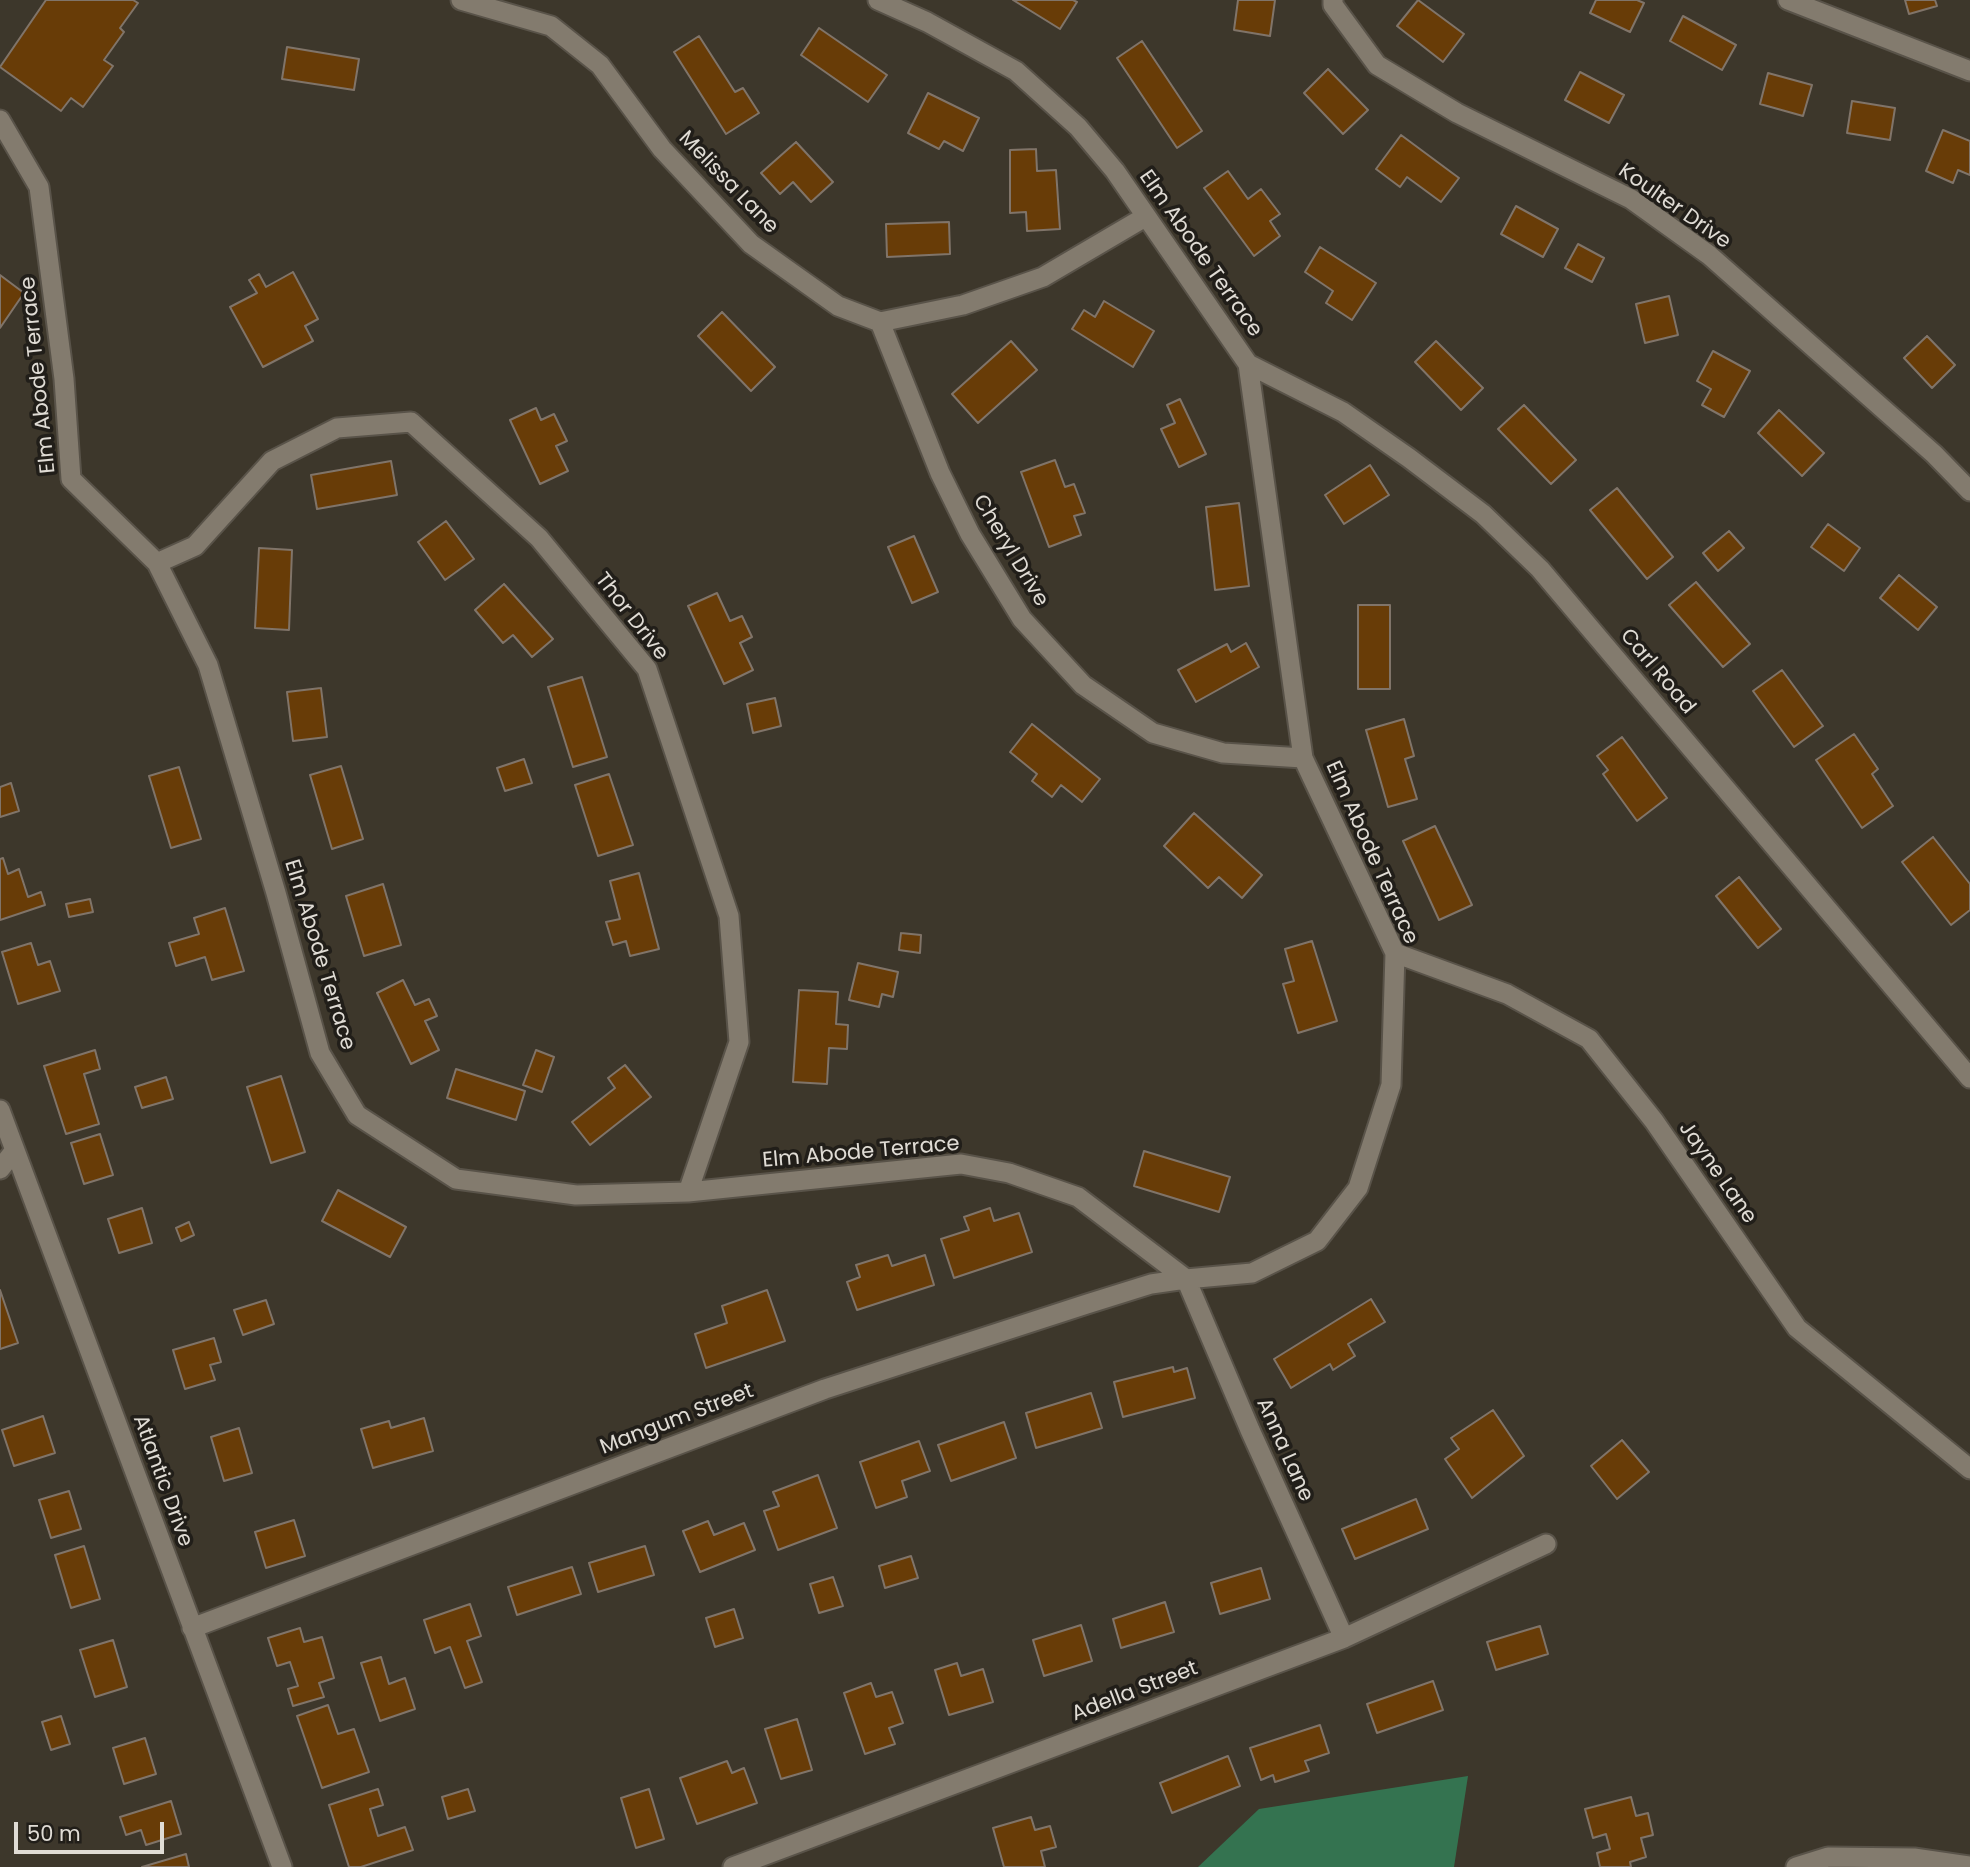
<!DOCTYPE html>
<html>
<head>
<meta charset="utf-8">
<style>
	body { margin:0 }
	#map { position:relative; width:1970px; height:1867px; overflow:hidden; background:#3d372b; font-family:Poppins,sans-serif }
	canvas { display:block }
	.scale { position:absolute; left:14px; top:1822px; width:150px; height:32px; box-sizing:border-box; border:4px solid #e0dcd5; border-top:0; padding-left:9px; font-size:21px; line-height:24px; white-space:nowrap; color:#e0dcd5; -webkit-text-stroke:5px #211e19; paint-order:stroke }
</style>
</head>
<body>
<div id="map">
<canvas width="1970" height="1867"></canvas>
<div class="scale">50 m</div>
</div>
<script>
const ctx = document.querySelector('canvas').getContext('2d');
ctx.lineJoin = 'round';
function fillPath(path, color) { ctx.fillStyle = color; ctx.fill(path, 'evenodd'); }
const poly = rows => new Path2D(rows.map(r => 'M' + r).join(''));
function trace(path, color, width, dash) { ctx.strokeStyle = color; ctx.lineWidth = width; ctx.lineCap = dash ? 'butt' : 'round'; ctx.setLineDash(dash || []); ctx.stroke(path); }
function drawText(font, color, halo, rows, align = 'center') {
  ctx.font = font + ' Poppins,sans-serif'; ctx.lineWidth = 7; ctx.setLineDash([]); ctx.textBaseline = 'middle'; ctx.strokeStyle = halo; ctx.fillStyle = color; for (const [text, x, y, turn = 0] of rows) {
    ctx.save(); ctx.translate(x, y); ctx.rotate((+turn || 0) * Math.PI / 180); ctx.textAlign = isNaN(turn) ? turn : align; if (halo) ctx.strokeText(text, 0, 0); ctx.fillText(text, 0, 0); ctx.restore();
  }
}
fillPath(poly([
	[1468,1776,1454,1867,1198,1867,1259,1809]
]), '#347350');
const building = poly([
	[46,0,133,0,138,3,120,28,124,32,104,60,113,66,83,107,71,98,61,111,0,67,46,0],
	[1013,0,1073,0,1077,2,1060,29,1013,0],
	[1238,0,1275,0,1270,36,1234,30,1238,0],
	[1418,0,1464,34,1443,62,1397,26,1418,0],
	[1596,0,1637,0,1644,3,1630,32,1590,13,1596,0],
	[1905,0,1935,0,1937,6,1909,14,1905,0],
	[1683,16,1736,45,1722,70,1670,41,1683,16],
	[819,28,887,75,868,102,801,55,819,28],
	[699,36,735,92,743,88,759,113,726,134,674,52,699,36],
	[1142,41,1202,131,1177,148,1117,58,1142,41],
	[287,47,359,59,354,90,282,79,287,47],
	[1328,69,1368,110,1343,134,1304,93,1328,69],
	[1580,72,1624,95,1609,123,1565,100,1580,72],
	[1768,73,1812,85,1803,116,1760,104,1768,73],
	[928,93,979,118,963,151,944,141,939,149,908,133,928,93],
	[1852,101,1895,108,1890,140,1847,133,1852,101],
	[1943,130,1970,141,1970,175,1958,170,1953,183,1926,171,1943,130],
	[1401,135,1459,178,1441,202,1407,177,1400,187,1376,169,1401,135],
	[796,142,833,182,811,202,793,182,780,194,761,173,796,142],
	[1036,149,1037,171,1056,170,1060,229,1027,231,1026,212,1010,213,1010,150,1036,149],
	[1228,171,1248,199,1261,189,1280,214,1270,221,1280,236,1254,256,1204,188,1228,171],
	[1516,206,1558,229,1543,257,1501,234,1516,206],
	[949,222,950,254,887,257,886,224,949,222],
	[1578,244,1604,258,1592,282,1565,268,1578,244],
	[1320,247,1376,283,1352,320,1326,303,1333,291,1305,272,1320,247],
	[293,272,318,319,305,326,313,341,263,367,230,307,257,293,249,280,259,274,266,287,293,272],
	[0,275,24,293,0,328,0,275],
	[1669,296,1678,335,1645,343,1636,304,1669,296],
	[1104,301,1154,331,1133,367,1072,329,1084,310,1095,317,1104,301],
	[722,312,775,367,751,391,698,336,722,312],
	[1927,336,1955,365,1932,388,1904,358,1927,336],
	[1011,341,1037,370,978,423,952,394,1011,341],
	[1436,341,1483,388,1461,410,1415,362,1436,341],
	[1713,351,1750,371,1724,417,1702,405,1711,389,1697,381,1713,351],
	[1180,399,1206,454,1179,467,1161,429,1175,423,1167,405,1180,399],
	[1524,405,1576,460,1551,484,1498,429,1524,405],
	[536,408,541,420,554,414,567,441,556,446,568,471,540,484,510,420,536,408],
	[1779,410,1824,453,1802,476,1758,433,1779,410],
	[1055,460,1065,487,1074,484,1085,513,1074,516,1081,535,1049,547,1021,472,1055,460],
	[391,461,397,495,317,509,311,475,391,461],
	[1370,465,1389,495,1344,524,1325,495,1370,465],
	[1617,488,1673,557,1647,579,1590,510,1617,488],
	[1239,503,1249,586,1215,590,1206,507,1239,503],
	[446,521,474,559,445,580,418,542,446,521],
	[1828,524,1860,548,1844,571,1811,547,1828,524],
	[1729,531,1744,548,1718,571,1703,553,1729,531],
	[914,536,938,592,912,603,888,547,914,536],
	[259,548,292,550,289,630,255,628,259,548],
	[1899,575,1937,607,1918,630,1880,598,1899,575],
	[1696,582,1750,644,1723,667,1669,605,1696,582],
	[504,584,553,639,532,657,513,635,503,643,475,610,504,584],
	[717,593,730,621,742,616,752,637,740,643,753,670,724,684,688,606,717,593],
	[1358,605,1390,605,1390,689,1358,689,1358,605],
	[1246,643,1259,667,1196,702,1178,670,1227,644,1231,652,1246,643],
	[1782,670,1823,726,1794,747,1753,691,1782,670],
	[582,677,607,757,573,767,548,687,582,677],
	[321,688,327,737,293,741,287,692,321,688],
	[775,698,781,726,753,733,747,704,775,698],
	[1404,719,1414,756,1405,759,1417,799,1388,807,1366,730,1404,719],
	[1032,724,1100,779,1082,802,1061,785,1052,797,1032,781,1037,774,1010,752,1032,724],
	[1854,734,1878,769,1872,774,1893,806,1862,828,1816,760,1854,734],
	[1622,737,1667,798,1637,821,1603,774,1608,770,1597,756,1622,737],
	[524,759,532,783,505,791,497,768,524,759],
	[341,766,363,839,332,849,310,775,341,766],
	[179,767,201,839,171,848,149,776,179,767],
	[609,774,633,845,598,856,575,785,609,774],
	[11,783,19,811,0,817,0,787,11,783],
	[1194,813,1262,875,1242,898,1219,877,1208,888,1164,846,1194,813],
	[1435,826,1472,905,1439,920,1403,841,1435,826],
	[1933,837,1970,884,1970,910,1951,925,1902,862,1933,837],
	[3,858,8,874,19,869,28,897,41,892,45,905,0,920,0,859,3,858],
	[639,873,659,949,630,956,626,941,613,945,606,922,620,919,610,881,639,873],
	[1739,877,1781,929,1758,948,1716,896,1739,877],
	[383,884,401,945,364,956,346,896,383,884],
	[90,899,93,912,69,917,66,904,90,899],
	[225,908,244,971,212,980,205,957,176,966,169,943,199,934,194,918,225,908],
	[901,933,921,935,920,953,899,950,901,933],
	[1312,941,1337,1021,1298,1033,1283,984,1294,981,1285,949,1312,941],
	[31,943,38,965,50,961,60,991,18,1004,2,952,31,943],
	[858,963,898,972,893,997,882,994,879,1007,849,1000,858,963],
	[403,980,415,1005,429,999,437,1016,425,1021,439,1050,411,1064,377,993,403,980],
	[799,990,838,992,836,1024,848,1025,847,1049,829,1048,827,1084,793,1082,799,990],
	[95,1050,100,1069,84,1074,99,1124,66,1134,44,1066,95,1050],
	[536,1050,554,1057,542,1092,523,1085,536,1050],
	[625,1065,651,1097,590,1145,572,1122,615,1088,608,1078,625,1065],
	[456,1069,525,1091,516,1120,447,1098,456,1069],
	[281,1076,305,1152,271,1163,247,1087,281,1076],
	[166,1077,173,1099,142,1108,135,1087,166,1077],
	[100,1134,113,1175,84,1184,71,1143,100,1134],
	[1144,1151,1230,1177,1219,1212,1134,1186,1144,1151],
	[338,1190,406,1227,390,1257,322,1221,338,1190],
	[142,1208,152,1243,119,1253,108,1219,142,1208],
	[990,1208,994,1221,1019,1213,1032,1252,954,1278,941,1239,969,1230,964,1217,990,1208],
	[189,1222,194,1235,181,1241,176,1228,189,1222],
	[888,1255,892,1266,925,1255,934,1285,857,1310,847,1282,860,1277,856,1265,888,1255],
	[0,1290,18,1343,0,1349,0,1290],
	[767,1290,785,1341,706,1368,695,1334,727,1323,722,1306,767,1290],
	[1371,1299,1385,1322,1348,1344,1355,1356,1333,1370,1330,1364,1291,1388,1274,1359,1371,1299],
	[266,1300,274,1324,243,1335,234,1310,266,1300],
	[214,1338,221,1362,210,1365,215,1380,185,1389,173,1350,214,1338],
	[1173,1367,1174,1372,1187,1368,1195,1398,1123,1417,1114,1382,1173,1367],
	[1091,1393,1102,1428,1036,1448,1026,1413,1091,1393],
	[1493,1410,1524,1456,1472,1498,1445,1459,1459,1449,1451,1438,1493,1410],
	[43,1416,55,1453,14,1466,2,1430,43,1416],
	[424,1418,433,1451,373,1468,361,1429,389,1421,391,1428,424,1418],
	[1004,1422,1016,1458,951,1481,938,1445,1004,1422],
	[239,1428,252,1473,224,1481,211,1437,239,1428],
	[1622,1440,1649,1472,1617,1499,1591,1466,1622,1440],
	[919,1441,930,1471,902,1481,907,1497,876,1508,860,1462,919,1441],
	[818,1475,837,1528,778,1550,764,1511,779,1506,773,1492,818,1475],
	[69,1491,81,1529,51,1538,39,1500,69,1491],
	[1416,1499,1428,1529,1355,1559,1342,1529,1416,1499],
	[294,1520,305,1556,266,1568,255,1532,294,1520],
	[708,1521,714,1535,744,1523,755,1550,700,1572,683,1531,708,1521],
	[84,1546,100,1599,71,1608,55,1555,84,1546],
	[645,1546,654,1575,598,1592,589,1563,645,1546],
	[911,1556,918,1578,885,1588,879,1566,911,1556],
	[572,1567,581,1594,517,1615,508,1587,572,1567],
	[1261,1568,1270,1599,1220,1614,1211,1583,1261,1568],
	[833,1577,843,1606,819,1613,810,1584,833,1577],
	[1165,1602,1174,1632,1121,1648,1113,1619,1165,1602],
	[470,1604,481,1636,467,1641,482,1682,465,1688,450,1647,435,1653,424,1620,470,1604],
	[734,1609,743,1638,715,1647,706,1618,734,1609],
	[1081,1625,1092,1661,1044,1676,1033,1640,1081,1625],
	[1540,1626,1548,1654,1496,1670,1487,1642,1540,1626],
	[300,1628,304,1642,322,1637,334,1678,319,1683,324,1697,293,1706,288,1689,298,1686,290,1662,277,1666,268,1638,300,1628],
	[113,1640,127,1687,95,1697,80,1650,113,1640],
	[381,1657,389,1684,405,1678,415,1709,380,1721,361,1663,381,1657],
	[957,1663,961,1676,983,1669,993,1702,949,1715,935,1670,957,1663],
	[1433,1681,1443,1710,1377,1733,1367,1704,1433,1681],
	[871,1683,876,1697,892,1692,903,1723,889,1728,895,1744,865,1754,844,1693,871,1683],
	[328,1705,338,1734,354,1729,369,1772,322,1788,297,1716,328,1705],
	[61,1716,70,1744,51,1750,42,1722,61,1716],
	[797,1719,812,1770,781,1779,765,1729,797,1719],
	[1320,1725,1329,1753,1305,1761,1309,1771,1275,1782,1273,1775,1261,1780,1250,1748,1320,1725],
	[145,1738,156,1774,124,1784,113,1748,145,1738],
	[1228,1756,1240,1786,1172,1813,1160,1783,1228,1756],
	[727,1761,732,1773,744,1768,757,1803,697,1824,680,1778,727,1761],
	[378,1789,383,1805,370,1809,378,1836,405,1827,413,1850,361,1867,349,1867,329,1805,378,1789],
	[468,1789,475,1811,448,1819,442,1797,468,1789],
	[649,1789,664,1839,636,1848,621,1798,649,1789],
	[1631,1797,1636,1816,1648,1813,1653,1835,1641,1838,1646,1857,1630,1862,1631,1867,1600,1867,1597,1853,1610,1849,1606,1834,1593,1838,1585,1809,1631,1797],
	[171,1801,181,1834,146,1845,141,1830,126,1835,120,1817,171,1801],
	[1031,1817,1035,1830,1050,1826,1056,1847,1041,1851,1045,1867,1004,1867,993,1828,1031,1817],
	[186,1854,189,1867,142,1867,186,1854]
]);
fillPath(building, '#683c07');
trace(building, '#807469', 2);
const minor = poly([
	[461,0,551,26,600,65,662,149,751,244,838,306,880,322,963,305,1043,277,1145,217],
	[1333,0,1333,5,1377,65,1457,113,1631,199,1709,255,1934,454,1970,491],
	[1788,0,1970,71],
	[0,120,39,187,64,379,71,479,157,563,208,665,276,893,320,1053,357,1115,456,1179,576,1195,688,1192,961,1164,1009,1173,1078,1197,1186,1279,1252,1273,1317,1241,1358,1188,1391,1085,1395,953,1303,758,1248,364,1115,171,1078,127,1016,71,927,22,878,0],
	[880,322,940,473,970,534,1022,619,1083,685,1153,733,1223,753,1303,758],
	[1248,364,1343,412,1409,458,1483,514,1540,569,1970,1078],
	[157,563,195,546,272,461,337,428,411,422,539,538,647,669,729,916,739,1042,688,1192],
	[1395,953,1507,994,1589,1039,1654,1121,1797,1328,1970,1469],
	[0,1110,282,1867],
	[0,1169,15,1150],
	[192,1628,825,1389,1087,1304,1151,1284,1186,1279,1250,1430,1344,1638],
	[733,1867,1344,1638,1546,1544],
	[1796,1867,1828,1857,1914,1858,1970,1866]
]);
trace(minor, '#595349', 23);
trace(minor, '#837b6e', 19);
drawText('21px', '#e0dcd5', '#211e19', [
	["Melissa Lane",728,183,46],
	["Koulter Drive",1674,207,35],
	["Elm Abode Terrace",1200,254,55],
	["Elm Abode Terrace",39,375,-96],
	["Cheryl Drive",1010,551,59],
	["Thor Drive",631,617,52],
	["Carl Road",1657,672,50],
	["Elm Abode Terrace",1371,853,66],
	["Elm Abode Terrace",319,955,73],
	["Elm Abode Terrace",861,1153,-5],
	["Jayne Lane",1717,1173,55],
	["Mangum Street",677,1420,-21],
	["Anna Lane",1284,1450,66],
	["Atlantic Drive",162,1481,70],
	["Adella Street",1135,1692,-21]
]);
</script>
</body>
</html>
